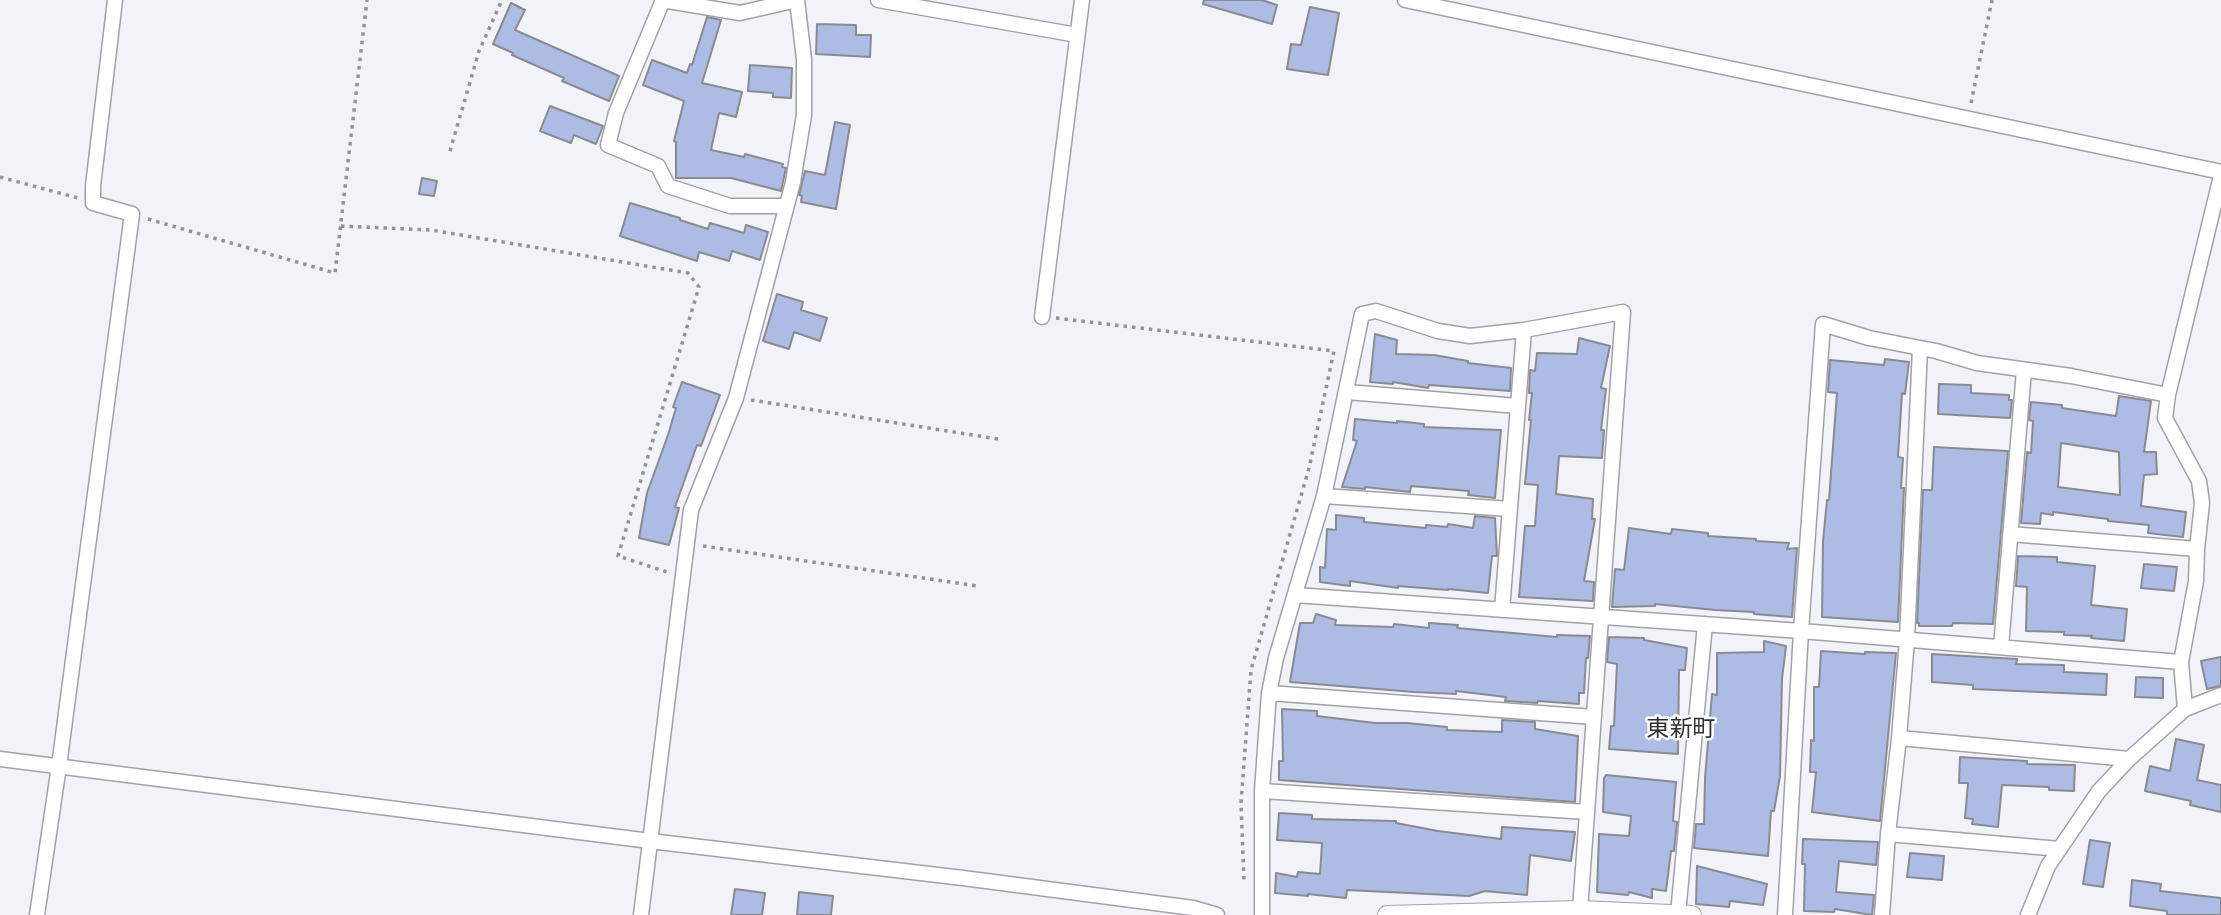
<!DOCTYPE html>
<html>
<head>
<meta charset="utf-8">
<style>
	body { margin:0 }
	canvas { display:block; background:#f1f3f9 }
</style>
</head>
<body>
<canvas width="2221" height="915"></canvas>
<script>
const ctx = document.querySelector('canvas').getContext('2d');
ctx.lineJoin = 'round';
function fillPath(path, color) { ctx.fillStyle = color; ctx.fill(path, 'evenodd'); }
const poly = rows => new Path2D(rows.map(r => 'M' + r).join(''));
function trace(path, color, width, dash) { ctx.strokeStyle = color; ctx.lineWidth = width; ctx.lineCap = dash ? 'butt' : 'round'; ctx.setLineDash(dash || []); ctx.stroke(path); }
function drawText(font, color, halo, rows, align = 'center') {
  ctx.font = font + ' "Source Sans 3","Noto Sans JP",sans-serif'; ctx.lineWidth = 5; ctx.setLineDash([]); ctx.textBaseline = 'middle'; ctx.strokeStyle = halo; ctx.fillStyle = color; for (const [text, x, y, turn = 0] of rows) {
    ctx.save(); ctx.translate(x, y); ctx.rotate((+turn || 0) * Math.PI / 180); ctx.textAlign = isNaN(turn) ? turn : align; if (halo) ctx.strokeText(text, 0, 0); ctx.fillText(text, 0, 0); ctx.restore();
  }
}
const building = poly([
	[1204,0,1262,0,1277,5,1272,24,1203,4,1204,0],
	[511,3,525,10,515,30,619,76,609,101,562,81,564,78,512,55,513,53,493,44,511,3],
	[1310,7,1339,13,1328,75,1287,69,1291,44,1301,45,1310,7],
	[707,17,721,20,702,83,742,92,736,117,719,113,711,150,744,157,745,154,783,164,782,167,786,168,781,191,731,178,676,178,676,142,674,141,684,101,643,85,652,60,687,73,690,64,692,65,707,17],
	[817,24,856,25,856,35,871,35,870,57,816,54,817,24],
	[750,65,792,68,791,98,773,97,773,93,748,91,750,65],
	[550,106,603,126,596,144,574,135,571,143,540,131,550,106],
	[835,122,850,125,836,209,801,202,802,196,799,195,805,171,825,175,835,122],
	[422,178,437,181,434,196,419,194,422,178],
	[630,203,680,218,680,220,708,229,710,223,744,233,746,225,768,232,760,260,732,251,729,261,699,252,697,261,620,236,630,203],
	[777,294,803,302,801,310,827,318,820,341,794,332,789,349,763,341,777,294],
	[1375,334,1397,340,1396,354,1434,355,1468,361,1468,363,1511,368,1510,391,1429,385,1428,388,1393,382,1393,384,1370,382,1375,334],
	[1579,338,1610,346,1601,388,1606,389,1601,430,1604,430,1602,458,1559,456,1556,494,1593,499,1592,519,1595,519,1584,581,1594,582,1593,601,1519,597,1525,526,1535,526,1538,485,1525,484,1531,420,1529,420,1532,393,1529,393,1530,370,1535,371,1537,353,1577,354,1579,338],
	[1885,359,1909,362,1905,394,1902,393,1898,457,1903,458,1901,488,1904,488,1898,622,1822,617,1823,541,1827,500,1829,500,1837,393,1828,392,1830,360,1884,365,1885,359],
	[682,382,720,395,701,446,697,445,675,507,679,508,669,545,639,538,647,493,668,435,676,408,673,407,682,382],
	[1939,384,1971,385,1971,393,2009,395,2009,400,2012,400,2010,418,1938,414,1939,384],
	[2119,396,2151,401,2144,452,2156,452,2157,474,2144,475,2141,506,2186,512,2183,537,2148,533,2149,525,2108,521,2108,519,2053,512,2053,515,2041,513,2040,524,2021,523,2027,452,2031,453,2033,421,2029,420,2031,402,2062,405,2062,408,2116,416,2119,396],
	[2061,443,2119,452,2120,495,2058,487,2061,443],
	[1355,419,1397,423,1397,421,1424,424,1424,427,1501,430,1495,498,1468,495,1469,491,1411,486,1410,492,1365,487,1365,489,1342,487,1357,441,1353,440,1355,419],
	[1934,447,2008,451,1993,624,1953,623,1952,626,1919,626,1919,623,1917,623,1923,490,1932,490,1934,447],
	[1336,515,1364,518,1364,522,1426,528,1426,525,1447,527,1448,524,1473,528,1475,516,1495,518,1497,556,1492,556,1488,593,1448,589,1448,590,1398,586,1398,588,1350,581,1350,586,1320,582,1320,567,1325,568,1327,529,1336,530,1336,515],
	[1629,528,1671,534,1672,529,1708,533,1708,536,1756,539,1756,541,1789,543,1787,549,1797,548,1792,617,1754,614,1754,612,1715,610,1655,604,1655,606,1612,607,1615,569,1624,570,1629,528],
	[2018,556,2057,557,2057,562,2095,566,2091,605,2127,609,2124,641,2091,638,2092,636,2064,635,2064,632,2026,631,2027,587,2016,586,2018,556],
	[2144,564,2177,567,2174,591,2141,588,2144,564],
	[1316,614,1336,620,1335,625,1393,627,1394,624,1429,628,1429,623,1458,625,1457,628,1557,637,1557,635,1590,636,1588,658,1586,658,1584,693,1579,693,1579,704,1538,701,1537,703,1505,701,1506,697,1456,691,1456,694,1414,692,1290,682,1300,623,1313,623,1316,614],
	[1609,637,1644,638,1644,640,1687,648,1685,670,1679,670,1678,754,1609,749,1611,726,1614,726,1617,664,1607,662,1609,637],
	[1764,641,1786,646,1782,679,1780,776,1774,811,1771,811,1768,856,1694,848,1696,824,1704,824,1705,778,1712,694,1717,695,1717,653,1764,652,1764,641],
	[1821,651,1865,654,1865,652,1896,653,1880,821,1812,812,1816,772,1810,772,1811,740,1814,741,1814,687,1819,687,1821,651],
	[1932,654,2017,659,2016,664,2064,665,2064,672,2107,674,2106,695,1973,689,1973,685,1932,682,1932,654],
	[2221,657,2221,686,2207,689,2201,661,2221,657],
	[2136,677,2163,678,2163,698,2135,697,2136,677],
	[1282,709,1317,711,1317,716,1375,723,1407,723,1447,727,1447,730,1502,732,1502,720,1535,722,1535,729,1578,736,1575,802,1279,780,1279,761,1283,761,1282,709],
	[2176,739,2204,745,2197,780,2221,785,2221,812,2190,805,2191,801,2145,791,2150,766,2170,771,2176,739],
	[1960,757,2027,761,2027,764,2075,765,2074,791,2049,790,2049,787,2002,785,1998,827,1972,824,1973,819,1965,818,1968,783,1959,783,1960,757],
	[1606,775,1676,782,1673,821,1677,822,1674,851,1671,851,1666,891,1652,889,1652,898,1629,892,1628,895,1597,892,1599,834,1629,836,1631,816,1603,812,1604,778,1606,775],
	[1279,813,1312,815,1312,819,1396,821,1396,823,1438,831,1501,839,1502,827,1575,832,1571,861,1530,855,1527,895,1485,891,1469,896,1347,890,1346,898,1308,894,1308,896,1275,893,1276,873,1297,877,1298,872,1320,874,1322,843,1277,840,1279,813],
	[1803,839,1878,842,1876,865,1839,861,1836,892,1874,895,1872,915,1835,909,1834,912,1804,911,1805,864,1802,864,1803,839],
	[2090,840,2110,843,2103,887,2083,884,2090,840],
	[1910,853,1944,856,1942,880,1907,877,1910,853],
	[1697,866,1767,884,1763,905,1730,901,1729,907,1696,904,1697,866],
	[2132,880,2161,884,2160,891,2221,898,2221,915,2167,915,2167,911,2130,906,2132,880],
	[735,889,765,893,762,915,731,915,735,889],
	[799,892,833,896,831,915,797,915,799,892]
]);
fillPath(building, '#adbce4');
trace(building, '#898b90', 2);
const minor = poly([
	[662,0,740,13,797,0],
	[663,0,616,113,608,145,658,166,668,186,730,206,786,206],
	[878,0,1077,35],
	[1405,0,2221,172],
	[1042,317,1082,0],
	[1347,392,1518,406],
	[1324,496,1510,509],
	[2010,534,2197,549],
	[1295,595,1801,631,2181,662],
	[1502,610,1524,330],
	[2001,647,2024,370],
	[1269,693,1594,717],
	[2185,709,2221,695],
	[1899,738,2129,759],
	[0,759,650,841,963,878,1193,908,1217,915],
	[1262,791,1587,812],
	[1888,834,2060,849],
	[1678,914,1705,624],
	[37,915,59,766,132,214,93,203,93,186,115,0],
	[641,915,691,510,736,398,793,182,804,115,804,59,797,0],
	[1262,915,1262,791,1269,693,1276,658,1324,496,1362,314,1376,311,1438,331,1470,336,1524,330,1623,312,1580,910],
	[1785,915,1801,631,1823,324,1869,338,1936,351,1977,363,2071,376,2168,395],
	[1882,915,1888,834,1899,738,1907,640,1920,348],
	[2028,915,2048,866,2099,791,2129,759,2185,709,2181,662,2196,581,2197,549,2202,503,2199,481,2165,418,2168,395,2221,176]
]);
const tertiary = poly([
	[1387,915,1580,910,1692,915]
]);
trace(minor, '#a0a2a7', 17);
trace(tertiary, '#a0a2a7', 20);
trace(poly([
	[1971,103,1992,0],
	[450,151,479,51,502,0],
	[0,177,78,198],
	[148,219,335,273,367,0],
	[341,226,431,230,688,273,699,287,618,556,667,572],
	[1056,318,1334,351,1309,468,1251,670,1241,803,1244,881],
	[751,400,998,439],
	[703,546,978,586]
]), '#929397', 3.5, [3.5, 5]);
trace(minor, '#fff', 14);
trace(tertiary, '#fff', 18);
drawText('23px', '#2f3032', '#fff', [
	["東新町",1681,731]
]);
</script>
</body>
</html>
